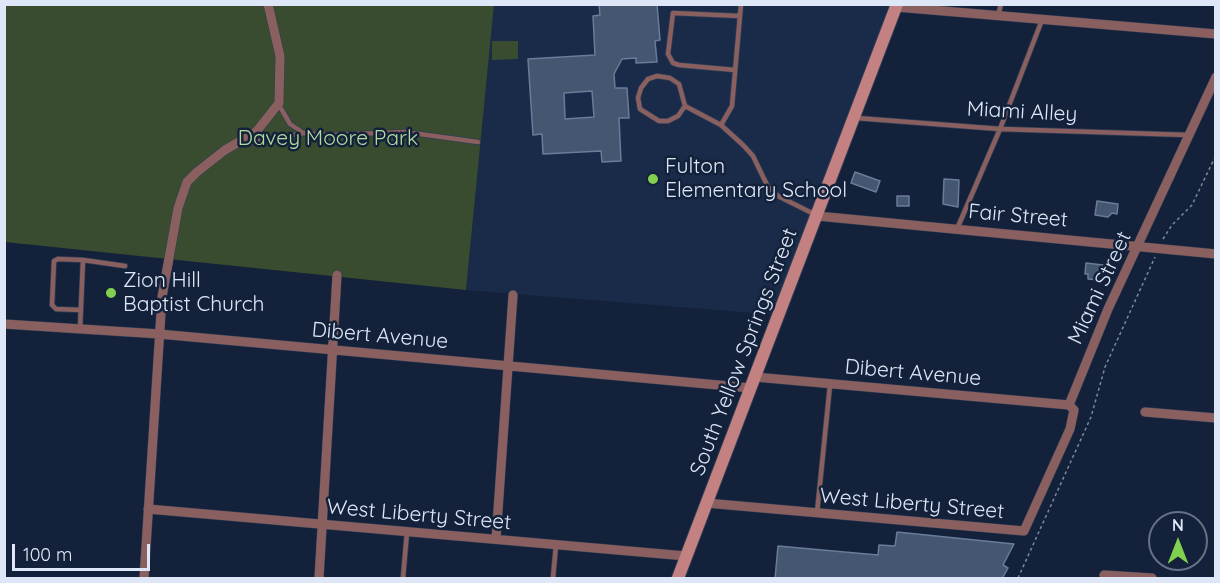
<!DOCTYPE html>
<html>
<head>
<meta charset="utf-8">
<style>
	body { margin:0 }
	#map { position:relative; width:1220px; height:583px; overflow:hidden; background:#13223a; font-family:Quicksand,sans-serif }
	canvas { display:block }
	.frame { position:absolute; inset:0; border:6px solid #dde7f7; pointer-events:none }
	.north { position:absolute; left:1148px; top:511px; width:60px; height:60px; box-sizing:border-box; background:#13223a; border:2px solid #647186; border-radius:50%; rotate:0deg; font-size:16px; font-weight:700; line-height:24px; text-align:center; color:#dde7f7 }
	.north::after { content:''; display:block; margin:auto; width:21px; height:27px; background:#82d050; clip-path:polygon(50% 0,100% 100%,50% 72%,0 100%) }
	.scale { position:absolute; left:12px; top:544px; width:138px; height:27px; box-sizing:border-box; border:3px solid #dde7f7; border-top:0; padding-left:8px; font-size:18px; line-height:21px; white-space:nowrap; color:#dde7f7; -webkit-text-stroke:4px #13223a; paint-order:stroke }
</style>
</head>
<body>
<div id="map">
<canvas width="1220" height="583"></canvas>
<div class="frame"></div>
<div class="north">N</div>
<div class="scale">100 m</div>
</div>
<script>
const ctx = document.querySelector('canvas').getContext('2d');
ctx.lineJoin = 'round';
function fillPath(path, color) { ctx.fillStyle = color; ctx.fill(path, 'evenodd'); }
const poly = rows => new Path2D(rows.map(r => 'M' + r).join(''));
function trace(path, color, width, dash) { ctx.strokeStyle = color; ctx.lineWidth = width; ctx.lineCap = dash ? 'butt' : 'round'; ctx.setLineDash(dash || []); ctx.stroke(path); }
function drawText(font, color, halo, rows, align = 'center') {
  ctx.font = font + ' Quicksand,sans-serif'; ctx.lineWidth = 5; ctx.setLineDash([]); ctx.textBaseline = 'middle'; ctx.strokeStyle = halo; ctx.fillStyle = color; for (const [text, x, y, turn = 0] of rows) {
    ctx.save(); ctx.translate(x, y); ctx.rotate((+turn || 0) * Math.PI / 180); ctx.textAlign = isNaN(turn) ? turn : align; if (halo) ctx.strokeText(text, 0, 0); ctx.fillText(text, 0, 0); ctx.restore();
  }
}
fillPath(poly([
	[494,5,897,5,779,315,466,290]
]), '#192b49');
fillPath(poly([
	[4,5,494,5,466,290,5,242],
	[492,41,518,41,518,59,492,60]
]), '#394c2f');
const building = poly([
	[599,4,657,4,660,40,655,41,657,62,636,63,636,58,622,59,614,74,615,88,627,88,629,118,619,118,621,161,602,162,601,151,543,154,542,134,533,135,528,59,595,55,593,16,600,15,599,4],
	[592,91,594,117,565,119,564,93,592,91],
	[855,172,880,181,876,192,851,183,855,172],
	[944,179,959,180,958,207,943,204,944,179],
	[897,196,909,196,909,206,897,206,897,196],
	[1097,201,1118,204,1117,214,1112,213,1108,217,1095,215,1097,201],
	[1086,263,1103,265,1102,275,1098,275,1098,280,1088,279,1088,274,1085,274,1086,263],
	[897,532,1014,544,1003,565,1008,568,1002,579,775,579,778,546,878,555,879,545,895,546,897,532]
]);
fillPath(building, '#455671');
trace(building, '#6a7c99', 1.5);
const service = poly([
	[998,16,1001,4],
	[735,70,679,65,673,63,668,54,673,13,740,16],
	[279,105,290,124,302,132],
	[685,106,678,116,668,121,659,121,640,109,638,98,641,88,648,79,657,76,670,78,679,84,685,106,721,125,743,145,753,156,768,187,778,196,814,214],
	[856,118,1000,129,1189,135],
	[721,125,732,106,741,4],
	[243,144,304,133,332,135,405,132,478,142],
	[957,229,1000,129,1042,20],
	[81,310,56,309,52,305,54,261,58,259,83,260],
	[80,329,83,260,125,266],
	[817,513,830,385],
	[403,578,407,532],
	[553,578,556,545]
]);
const minor = poly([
	[896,7,1216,34],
	[817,216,1216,254],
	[4,324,159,334,751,388],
	[755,377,1069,405],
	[1069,405,1108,309,1216,77],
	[1145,412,1216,418],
	[706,503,1024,531,1070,429,1074,410,1069,405],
	[148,509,686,556],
	[496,539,513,295],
	[1104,575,1152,578],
	[144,578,162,297,178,208,187,182,197,172,225,150,256,132,279,103,280,56,268,4],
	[319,578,337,275]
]);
const secondary = poly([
	[678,578,897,4]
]);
trace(service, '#2f3e54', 6);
trace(minor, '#2f3e54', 10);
trace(secondary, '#2f3e54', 14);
trace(poly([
	[1163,239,1172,225,1192,205,1216,155],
	[1018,578,1091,417,1105,367,1155,257]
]), '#7d8a9d', 1.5, [3, 3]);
trace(service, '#895f5f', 4.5);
trace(minor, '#895f5f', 9);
trace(secondary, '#c38181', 12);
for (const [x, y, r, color] of [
	[653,179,6,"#82d050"],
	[111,293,6,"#82d050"]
]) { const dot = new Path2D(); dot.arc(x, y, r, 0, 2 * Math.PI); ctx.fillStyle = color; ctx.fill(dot); trace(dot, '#13223a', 2); }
drawText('21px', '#dde7f7', '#13223a', [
	["Miami Alley",1022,112,3],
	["Fair Street",1018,216,5],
	["Miami Street",1100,288,-65],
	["Dibert Avenue",380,336,5],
	["South Yellow Springs Street",744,352,-69],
	["Dibert Avenue",913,373,5],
	["West Liberty Street",912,504,5],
	["West Liberty Street",419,515,5]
]);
drawText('21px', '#b2db9f', '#13223a', [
	["Davey Moore Park",328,139]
]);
drawText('21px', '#dde7f7', '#13223a', [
	["Fulton",665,167],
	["Elementary School",665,191],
	["Zion Hill",123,281],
	["Baptist Church",123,305]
], 'left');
</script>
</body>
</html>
